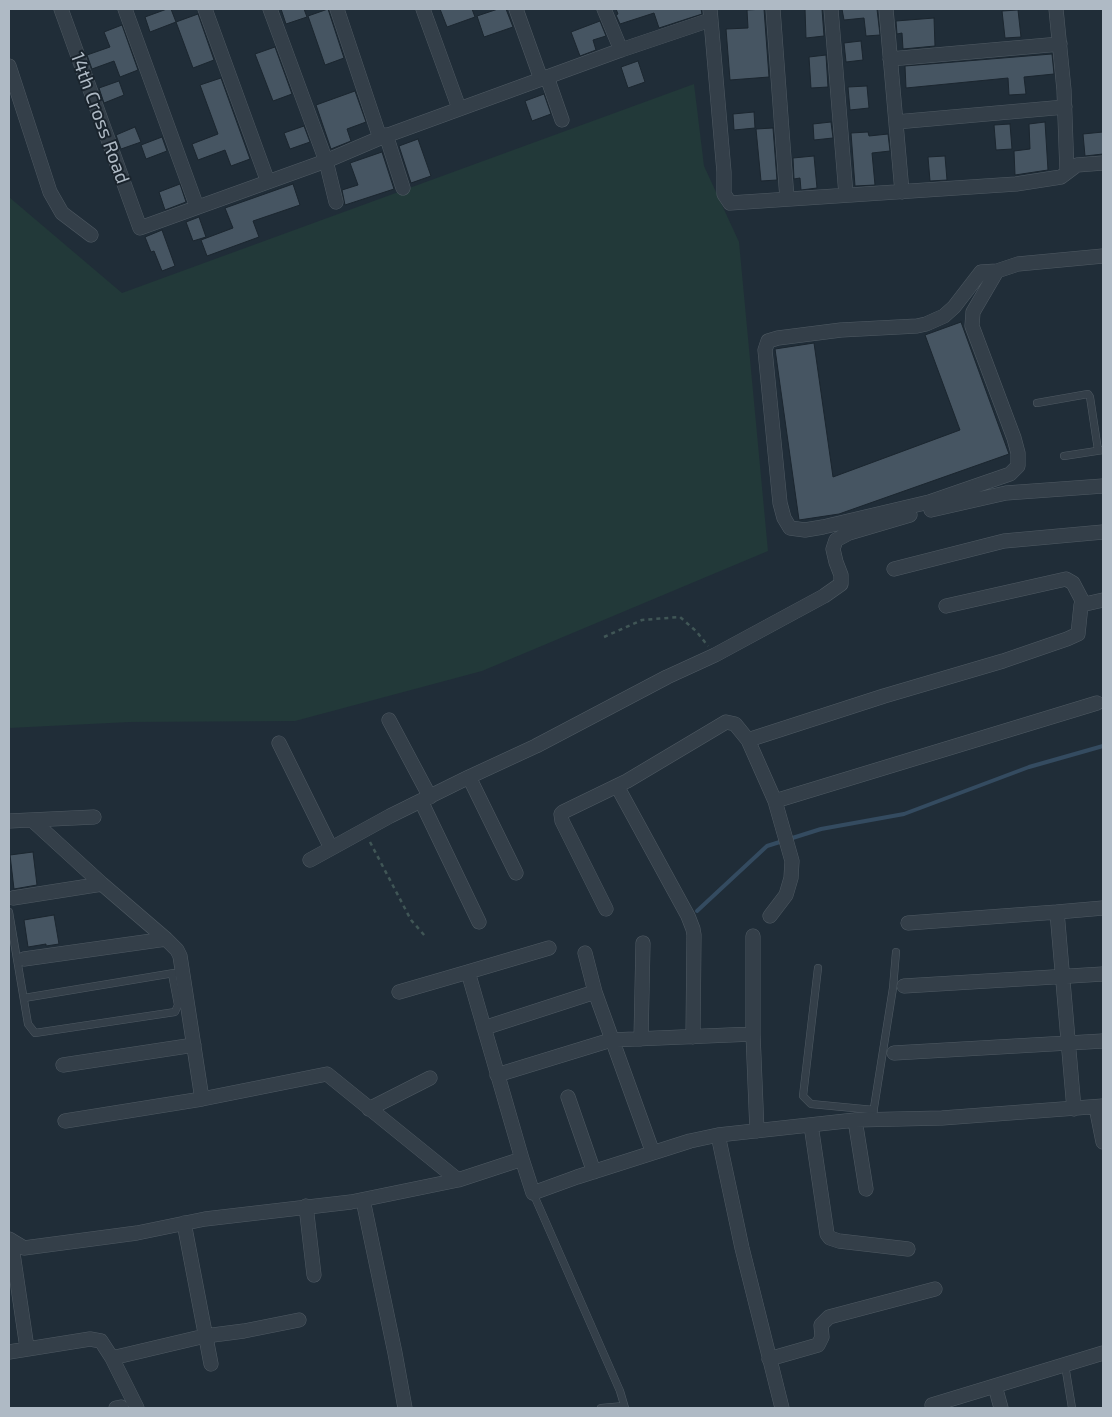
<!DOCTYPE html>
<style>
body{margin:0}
#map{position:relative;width:1112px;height:1417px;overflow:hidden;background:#202d38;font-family:"Exo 2",sans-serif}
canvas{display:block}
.frame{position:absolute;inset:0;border:10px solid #afbac5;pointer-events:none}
</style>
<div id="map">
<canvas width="1112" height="1417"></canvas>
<div class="frame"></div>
</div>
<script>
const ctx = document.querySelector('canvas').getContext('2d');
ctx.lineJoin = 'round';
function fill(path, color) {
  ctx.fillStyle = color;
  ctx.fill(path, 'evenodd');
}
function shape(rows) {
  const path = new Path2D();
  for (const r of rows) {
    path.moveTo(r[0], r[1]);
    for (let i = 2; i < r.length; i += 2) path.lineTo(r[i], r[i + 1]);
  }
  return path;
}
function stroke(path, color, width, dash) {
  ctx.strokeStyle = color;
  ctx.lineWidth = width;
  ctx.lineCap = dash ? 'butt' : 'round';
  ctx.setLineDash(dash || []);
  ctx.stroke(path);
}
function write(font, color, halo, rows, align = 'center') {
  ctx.font = font + ' "Exo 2",sans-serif';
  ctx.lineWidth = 4;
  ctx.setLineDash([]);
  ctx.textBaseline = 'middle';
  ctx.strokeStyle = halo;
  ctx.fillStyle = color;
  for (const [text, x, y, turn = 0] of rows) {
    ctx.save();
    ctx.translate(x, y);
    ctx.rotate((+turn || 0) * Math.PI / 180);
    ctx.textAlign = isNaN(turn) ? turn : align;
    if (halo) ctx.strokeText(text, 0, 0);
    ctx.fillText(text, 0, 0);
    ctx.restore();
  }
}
const green = shape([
 [694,84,704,166,739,242,768,551,482,671,295,721,130,722,9,728,9,197,122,293]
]);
const stream = shape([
 [697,911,767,846,821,829,904,814,1029,767,1103,746]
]);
const building = shape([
 [167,9,171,9,176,22,150,32,145,17,167,9],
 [281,9,304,9,307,17,286,24,281,9],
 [328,9,344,58,325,65,308,16,328,9],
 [440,9,472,9,475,17,447,27,440,9],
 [498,9,506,9,513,27,484,37,477,16,498,9],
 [616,9,701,9,702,14,659,28,654,13,620,24,616,15,618,14,616,9],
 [764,9,769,77,730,80,726,29,748,28,747,10,764,9],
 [805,9,822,9,824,36,806,38,805,9],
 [842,9,877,9,880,35,866,36,864,18,844,20,842,9],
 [1018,10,1021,37,1005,38,1002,11,1018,10],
 [198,14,214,60,193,68,176,22,198,14],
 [934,18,935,46,903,49,902,33,897,34,896,21,934,18],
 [600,21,606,36,593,40,596,50,580,56,571,32,600,21],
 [122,25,138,70,120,77,114,61,92,69,87,55,110,47,104,32,122,25],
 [861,41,863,60,846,62,844,43,861,41],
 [275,47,292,94,273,101,255,54,275,47],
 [1052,54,1054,74,1024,77,1026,94,1009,95,1008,78,906,88,905,66,1052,54],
 [826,55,828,87,811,88,809,57,826,55],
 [638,61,645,82,628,88,621,67,638,61],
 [221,78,250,159,231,166,225,150,198,160,192,144,218,134,200,85,221,78],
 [119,81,124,95,104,103,99,88,119,81],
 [867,86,869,108,850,110,848,87,867,86],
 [355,91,366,122,347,129,351,141,331,149,316,105,355,91],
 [544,94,551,114,532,121,525,101,544,94],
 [754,112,755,128,734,130,733,114,754,112],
 [831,122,833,138,814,140,813,124,831,122],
 [1045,122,1048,170,1015,175,1014,151,1030,149,1029,124,1045,122],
 [1010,124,1012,149,996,150,994,125,1010,124],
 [304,126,310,142,290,149,284,133,304,126],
 [135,127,141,142,121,149,116,135,135,127],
 [773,128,777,180,761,181,756,129,773,128],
 [868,132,869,136,888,134,890,151,872,153,875,185,855,186,851,133,868,132],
 [1103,132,1103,154,1085,156,1083,134,1103,132],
 [162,137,167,151,146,159,141,145,162,137],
 [418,139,431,176,411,183,399,146,418,139],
 [382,152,394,189,345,205,342,190,358,185,350,163,382,152],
 [814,156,817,188,801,190,800,178,794,179,793,158,814,156],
 [945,156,947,180,930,181,928,157,945,156],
 [180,184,186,202,165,210,159,192,180,184],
 [293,184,300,205,253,221,259,237,207,256,201,240,233,228,225,208,293,184],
 [199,217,206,237,193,241,186,222,199,217],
 [162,230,175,266,162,271,154,251,151,252,145,237,162,230],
 [961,322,1009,454,839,514,799,520,775,349,814,343,833,477,960,430,925,335,961,322],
 [33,852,37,885,14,889,10,855,33,852],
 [54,915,59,944,46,946,46,944,28,947,24,920,54,915]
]);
const path = shape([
 [604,637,642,620,680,617,696,631,708,646],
 [370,842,411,920,425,936]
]);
const lane = shape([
 [1037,403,1088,394,1090,397,1098,450],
 [1064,456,1103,450],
 [9,912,28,1024,35,1033,175,1012,178,1005,172,974],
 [818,968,803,1096,811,1104,874,1110],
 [24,998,174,973],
 [873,1114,893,988,896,952],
 [533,1193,620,1391,625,1408],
 [1065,1365,1072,1408],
 [601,1408,624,1406]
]);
const street = shape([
 [61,9,140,228,326,161,380,138],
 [125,9,197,207],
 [205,9,268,182],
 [270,9,326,161,336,202],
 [337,9,380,138,621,50,710,20],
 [423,9,459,108],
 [516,9,541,79],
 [604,9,621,50],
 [710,9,724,172,724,194,730,203,1016,184,1061,177,1077,165,1103,163],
 [773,9,787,199],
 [831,9,846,195],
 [886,9,902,192],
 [1056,9,1064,90,1067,172],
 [890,59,1060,44],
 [9,66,50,192,62,213,91,235],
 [547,77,562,120],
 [896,122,1065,107],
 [386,135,403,188],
 [997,271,973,312,972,326,1014,438,1018,453,1018,466,1010,474,929,502,823,527,805,530,790,528,784,518,780,503,765,350,768,341,778,338,841,330,917,326,926,324,944,316,954,307,981,272,997,271,1018,264,1103,256],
 [931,510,1006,493,1103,486],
 [894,569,1004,541,1103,532],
 [946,606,1066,579,1073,583,1084,604],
 [389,720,430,797],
 [748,740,775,801,792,861,791,878,786,895,770,916],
 [279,743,331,848],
 [469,777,516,873],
 [617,786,688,916,693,929,694,935,693,1037],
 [421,801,479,922],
 [775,801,1097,703],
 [32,820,102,884,166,939,177,950,180,956,202,1099],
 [9,821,94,817],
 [310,860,390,816,469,777,536,746,667,677,715,655,824,596,841,584,841,575,836,562,833,549,836,540,849,533,910,515],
 [13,898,102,884],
 [606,909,562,821,561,814,563,812,627,781,726,722,735,724,748,740,884,696,1003,661,1067,639,1078,634,1081,605,1103,600],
 [1057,912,1103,908],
 [908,923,1057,912,1074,1109],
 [753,936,753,1034,757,1131],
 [585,953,595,992,653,1153],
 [24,959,166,939],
 [468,972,549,948],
 [904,986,1103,974],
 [399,992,468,972,522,1159],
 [484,1028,595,992],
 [641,1039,643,943],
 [894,1053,1103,1041],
 [63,1065,194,1045],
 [497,1075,611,1040,753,1034],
 [568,1097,594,1172],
 [1096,1107,1103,1142],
 [369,1109,430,1078],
 [855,1120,866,1189],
 [65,1121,202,1099,327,1074,458,1180],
 [811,1125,827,1234,830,1238,839,1241,908,1249],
 [718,1135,742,1248,782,1408],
 [363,1200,395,1353,405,1408],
 [306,1206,314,1275],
 [184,1223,211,1364],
 [9,1239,24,1248,137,1233,205,1219,351,1202,458,1180,522,1159,533,1193,577,1177,690,1141,718,1135,855,1120,942,1118,1103,1106],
 [11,1240,27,1348],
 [9,1352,90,1339,101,1341,112,1358,205,1336,244,1331,299,1320],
 [112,1358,137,1408],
 [769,1359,818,1345,822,1337,821,1325,829,1317,935,1289],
 [995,1386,1001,1408],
 [932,1405,1103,1353],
 [116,1408,121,1407]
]);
const streetNames = [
 ["14th Cross Road",100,118,70]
];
fill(green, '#223939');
stroke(stream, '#344b60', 4);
fill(building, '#465562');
stroke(building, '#1b262f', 1);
stroke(lane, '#4f5a63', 8);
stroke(street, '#4f5a63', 15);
stroke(path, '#405656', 2.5, [4, 4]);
stroke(lane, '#343f49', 7);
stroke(street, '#343f49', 14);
write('19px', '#afbac5', '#1a242d', streetNames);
</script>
